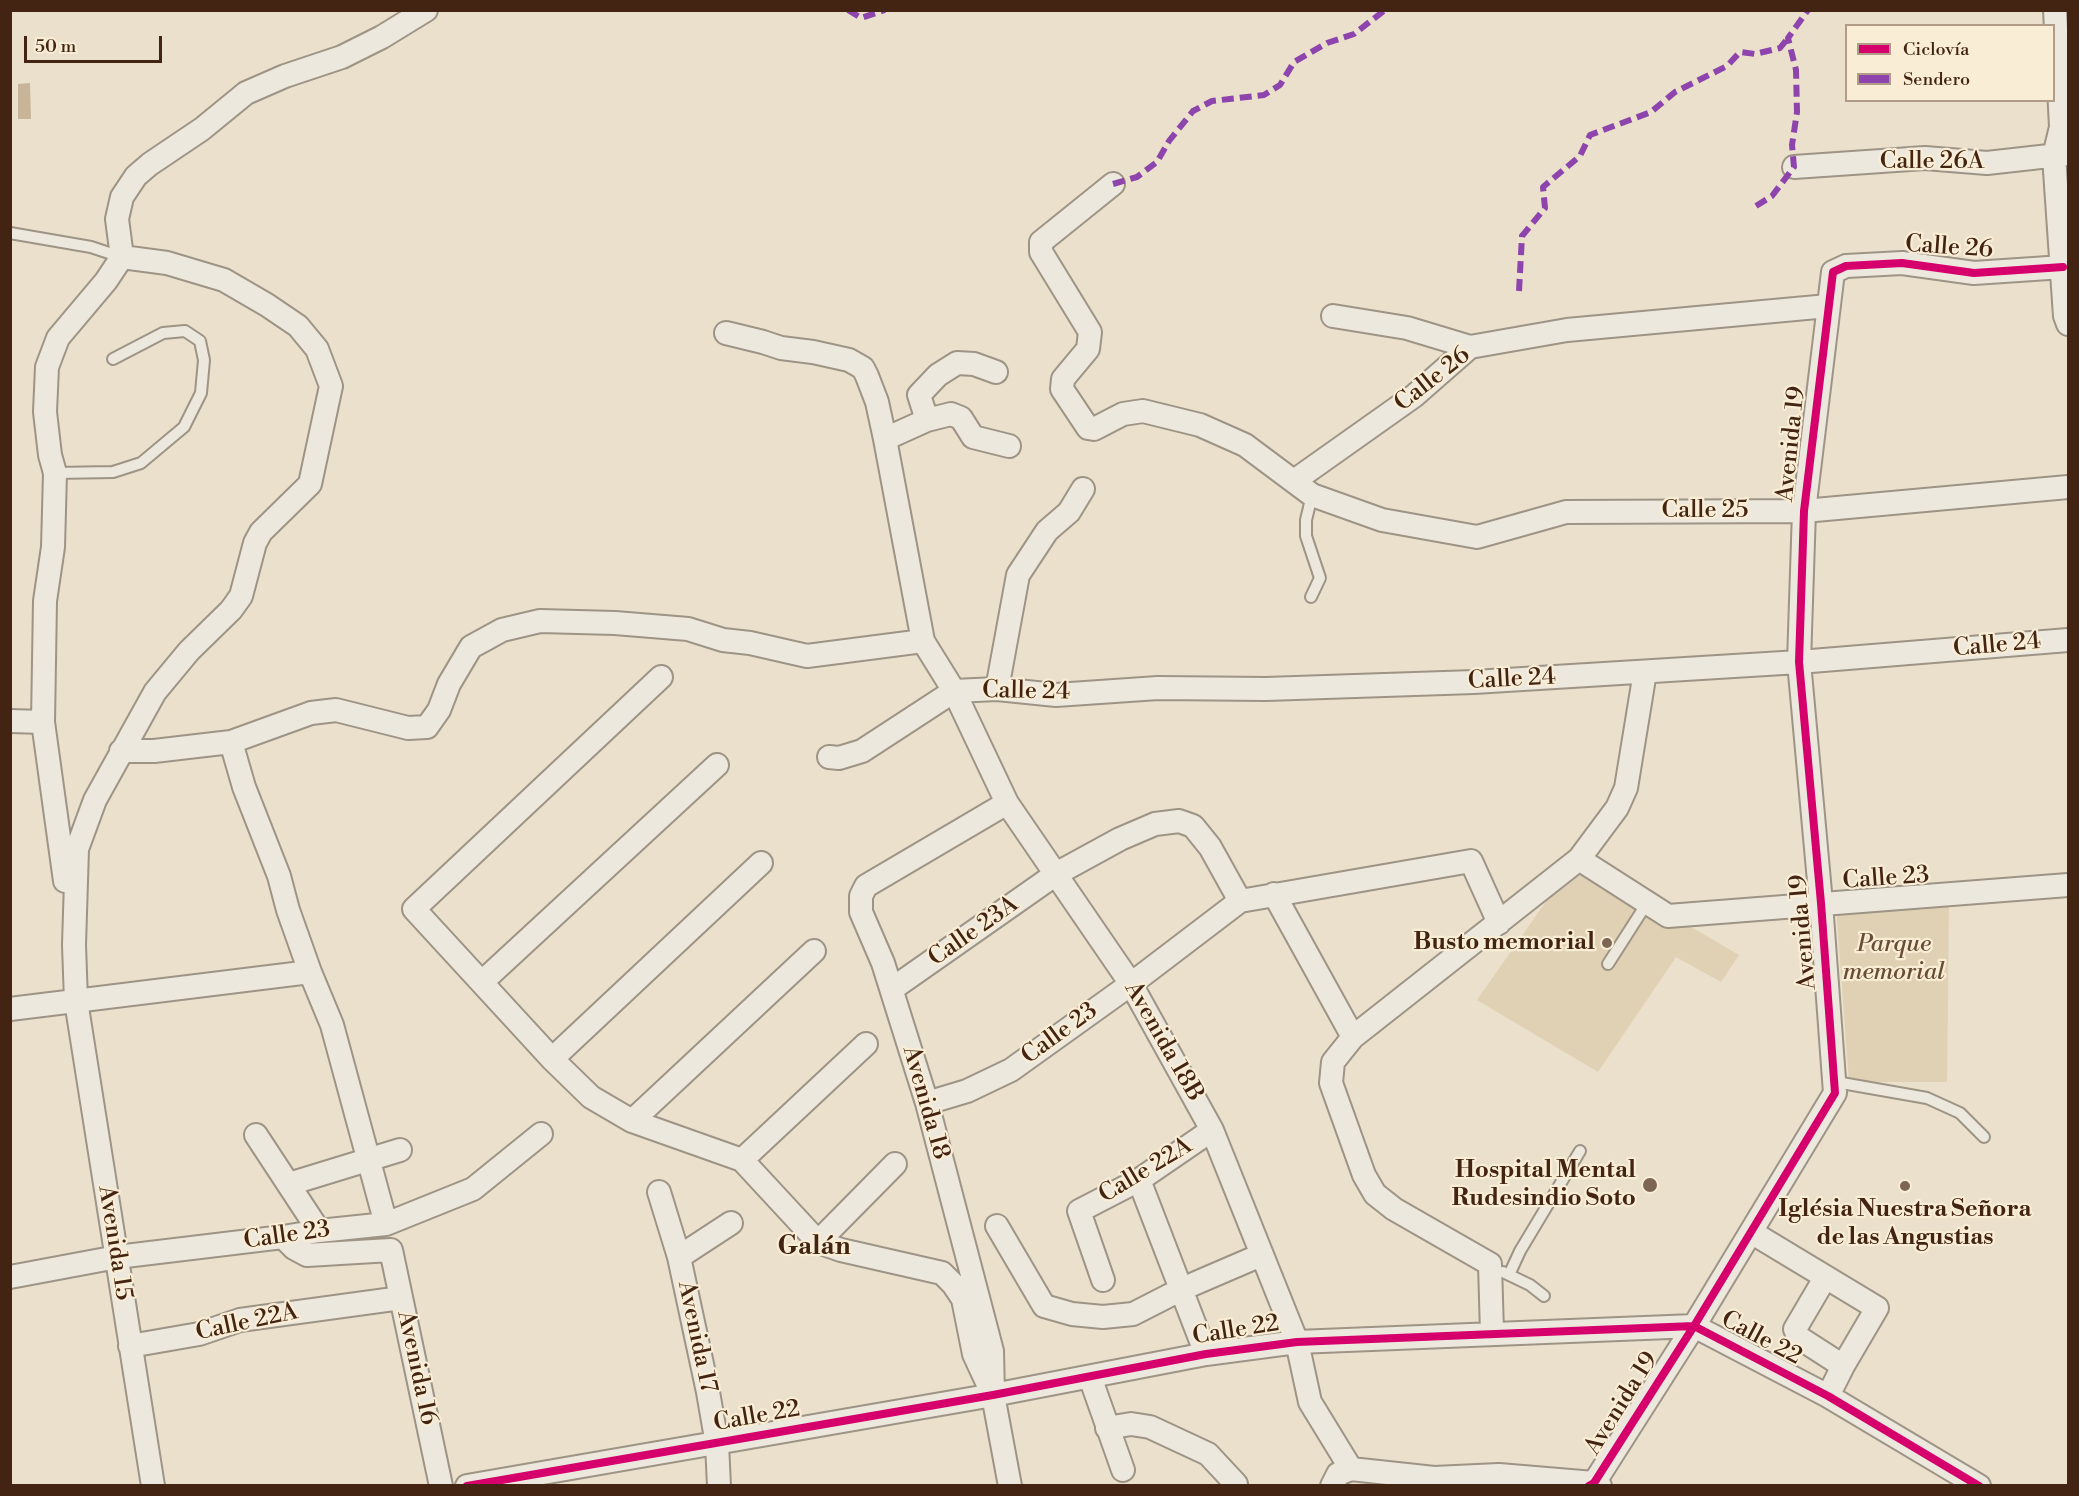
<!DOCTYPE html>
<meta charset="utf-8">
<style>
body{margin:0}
#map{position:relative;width:2079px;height:1496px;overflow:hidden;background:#eae0cb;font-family:"Libre Bodoni",serif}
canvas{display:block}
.frame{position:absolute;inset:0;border:12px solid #432412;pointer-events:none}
.legend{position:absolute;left:1845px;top:24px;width:210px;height:78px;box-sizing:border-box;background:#faedd5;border:2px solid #b19d87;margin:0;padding:8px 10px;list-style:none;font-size:18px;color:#432412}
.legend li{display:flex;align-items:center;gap:12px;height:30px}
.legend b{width:30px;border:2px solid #b19d87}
.scale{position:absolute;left:24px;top:36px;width:138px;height:27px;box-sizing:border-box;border:3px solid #432412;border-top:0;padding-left:8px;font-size:18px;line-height:21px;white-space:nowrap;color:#432412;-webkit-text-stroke:4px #faedd5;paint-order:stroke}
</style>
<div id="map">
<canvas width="2079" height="1496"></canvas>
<div class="frame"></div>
<ul class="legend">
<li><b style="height:8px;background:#d6006c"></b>Ciclovía</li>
<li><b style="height:8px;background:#8e44ad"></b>Sendero</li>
</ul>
<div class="scale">50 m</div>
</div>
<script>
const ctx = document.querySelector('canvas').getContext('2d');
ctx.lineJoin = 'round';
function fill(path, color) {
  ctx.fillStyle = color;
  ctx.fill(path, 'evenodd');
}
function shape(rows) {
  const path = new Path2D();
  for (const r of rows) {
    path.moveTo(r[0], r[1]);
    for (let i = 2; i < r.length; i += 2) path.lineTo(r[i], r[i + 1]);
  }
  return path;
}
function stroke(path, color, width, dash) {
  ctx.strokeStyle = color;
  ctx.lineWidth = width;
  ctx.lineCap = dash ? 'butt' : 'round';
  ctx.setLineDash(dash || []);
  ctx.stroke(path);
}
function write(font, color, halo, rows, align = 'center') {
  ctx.font = font + ' "Libre Bodoni",serif';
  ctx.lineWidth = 4.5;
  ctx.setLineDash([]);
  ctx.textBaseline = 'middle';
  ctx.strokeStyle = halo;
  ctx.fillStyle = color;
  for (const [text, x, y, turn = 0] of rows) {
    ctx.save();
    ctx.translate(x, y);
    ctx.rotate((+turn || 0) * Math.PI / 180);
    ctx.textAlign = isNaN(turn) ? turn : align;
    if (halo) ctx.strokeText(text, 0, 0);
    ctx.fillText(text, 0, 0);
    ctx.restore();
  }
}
const green = shape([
 [1580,853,1669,914,1739,955,1721,982,1676,957,1598,1072,1477,1000],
 [1949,900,1947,1082,1849,1082,1836,906]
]);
const water = shape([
 [30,83,31,119,18,119,18,84]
]);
const service = shape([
 [10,233,91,247,121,257],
 [55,473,113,472,141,463,184,427,201,393,204,360,200,341,185,331,163,333,113,359],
 [1311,597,1320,578,1306,536,1306,520,1312,495],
 [1608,964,1647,903],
 [1836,1082,1927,1098,1960,1113,1984,1137],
 [1503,1272,1530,1285,1544,1296],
 [1509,1275,1520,1251,1580,1151]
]);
const minor = shape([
 [2055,10,2061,127,2054,156,2065,316,2068,324],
 [1794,167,1925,158,1987,163,2067,154],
 [1113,184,1041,242,1041,252,1090,332,1088,349,1063,379,1062,389,1088,428,1094,429,1123,414,1143,411,1200,425,1245,445,1312,495,1382,520,1477,537,1566,512,1804,511,2068,487],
 [122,257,167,263,224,280,267,305,298,326,317,349,331,386,310,484,261,532,255,543,241,596,231,610,189,651,155,692,95,800,77,849,74,945,76,1001,153,1486],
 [1333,316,1407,328,1470,347],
 [726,333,763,342,781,348,813,352,849,360,863,368,867,376,877,402,885,439,923,641,954,691,1007,803,1131,984,1212,1130,1297,1342,1310,1402,1351,1469],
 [927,420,919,395,938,375,957,363,974,364,996,372],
 [885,439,927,420,951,414,961,418,973,437,1009,446],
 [1294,481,1414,396,1470,347,1567,330,1828,306],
 [661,677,414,909,552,1059,591,1097,632,1121,742,1160,818,1242,841,1250,942,1273,953,1284,963,1299,974,1354,993,1395],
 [997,689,1018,575,1047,531,1069,512,1083,489],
 [10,721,43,722],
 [231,742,244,787,279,876,288,910,310,972,332,1025,386,1224],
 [121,751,154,751,231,742,311,713,336,710,408,728,427,727,439,710,449,684,471,647,502,630,540,621,615,623,688,629,723,640,750,643,807,656,923,641],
 [829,757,839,758,862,751,954,691,997,689,1056,695,1158,688,1266,689,1474,682,1799,662,2068,640],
 [1007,803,866,886,861,896,861,912,883,963,927,1103,992,1351,993,1395,1010,1486],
 [1579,859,1668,916,2068,885],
 [65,881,43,722,45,601,53,547,55,473,50,455,45,412,47,367,58,338,106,281,122,257,117,219,122,197,136,176,150,164,202,129,246,93,285,76,342,57,382,37,426,10],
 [1274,894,1353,1037],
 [482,982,717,765],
 [892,989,1056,874,1120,839,1155,824,1179,821,1193,826,1210,847,1240,901],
 [10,1009,310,972],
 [552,1059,761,863],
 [927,1103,967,1091,1011,1070,1131,984,1240,901,1471,861,1499,923],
 [632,1121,814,951],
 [256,1135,319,1231],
 [742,1160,866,1044],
 [1139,1180,1206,1354],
 [289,1184,400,1150],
 [659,1192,679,1257,708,1392,717,1444,719,1486],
 [997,1226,1044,1306,1072,1314,1103,1317,1133,1314,1182,1289,1261,1255],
 [1751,1232,1877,1308,1843,1366,1828,1396],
 [283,1237,294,1248,307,1255,391,1250,441,1486],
 [818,1242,895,1164],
 [679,1257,731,1223],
 [10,1277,117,1257,283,1237,319,1231,386,1224,473,1189,541,1134],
 [1825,1278,1795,1329,1798,1337,1843,1366],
 [1103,1280,1079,1211,1139,1180,1212,1130],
 [1492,1333,1490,1264,1394,1209,1375,1194,1364,1175,1331,1083,1333,1062,1353,1037,1579,859,1617,808,1626,788,1645,672],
 [130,1346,199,1334,240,1320,401,1298],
 [1090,1377,1123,1470],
 [1107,1428,1131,1424,1150,1427,1208,1454,1236,1484],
 [467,1486,993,1395,1206,1354,1297,1342,1694,1326,1828,1396,1979,1486],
 [1332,1486,1338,1474,1351,1469,1434,1478,1499,1475,1594,1483,1600,1486],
 [1589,1486,1594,1483,1694,1326,1835,1093,1821,903,1799,662,1804,511,1833,272,1846,266,1902,263,1974,273,2063,267]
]);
const quiet = shape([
 [848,10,861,18,885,10],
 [1113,184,1137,177,1157,162,1169,141,1193,111,1212,101,1264,95,1280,85,1294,62,1327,43,1354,34,1385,10],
 [1756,206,1772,196,1794,167,1792,145,1797,112,1796,70,1788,38,1808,10],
 [1519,291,1522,236,1545,208,1543,187,1580,156,1590,135,1651,112,1675,92,1727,66,1740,52,1755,54,1780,48,1788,38]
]);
const cycleway = shape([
 [467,1486,993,1395,1206,1354,1297,1342,1694,1326,1828,1396,1979,1486],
 [1589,1486,1594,1483,1694,1326,1835,1093,1821,903,1799,662,1804,511,1833,272,1846,266,1902,263,1974,273,2063,267]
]);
const markers = [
 [1607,943,6,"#7d6653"],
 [1650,1185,8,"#7d6653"],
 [1905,1186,6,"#7d6653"]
];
const streetNames = [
 ["Calle 26A",1932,162],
 ["Calle 26",1949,248,4],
 ["Calle 26",1433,380,-38],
 ["Avenida 19",1792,444,-84],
 ["Calle 25",1705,511],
 ["Calle 24",1997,646,-5],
 ["Calle 24",1512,680,-3],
 ["Calle 24",1026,692,1],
 ["Calle 23",1886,879,-4],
 ["Calle 23A",974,932,-35],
 ["Avenida 19",1804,932,-95],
 ["Calle 23",1060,1034,-36],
 ["Avenida 18B",1163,1042,60],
 ["Avenida 18",925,1103,74],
 ["Calle 22A",1146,1171,-31],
 ["Calle 23",287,1236,-8],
 ["Avenida 15",114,1243,81],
 ["Calle 22A",247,1323,-12],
 ["Calle 22",1236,1331,-9],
 ["Avenida 17",696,1337,78],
 ["Calle 22",1761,1339,28],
 ["Avenida 16",416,1368,78],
 ["Avenida 19",1622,1404,-58],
 ["Calle 22",757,1417,-10]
];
const poiNames = [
 ["Busto memorial",1595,943],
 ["Hospital Mental",1636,1171],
 ["Rudesindio Soto",1636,1199],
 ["Iglésia Nuestra Señora",1905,1210,"center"],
 ["de las Angustias",1905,1238,"center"]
];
const parkNames = [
 ["Parque",1894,945],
 ["memorial",1894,973]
];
const neighbourhoodNames = [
 ["Galán",814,1248]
];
fill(green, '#e0d0b4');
fill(water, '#c8b599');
stroke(service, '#9e9486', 14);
stroke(minor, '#9e9486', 26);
stroke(service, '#ede8de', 10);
stroke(minor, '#ede8de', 22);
stroke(quiet, '#8e44ad', 6, [12, 6]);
stroke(cycleway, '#d6006c', 8);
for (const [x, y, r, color] of markers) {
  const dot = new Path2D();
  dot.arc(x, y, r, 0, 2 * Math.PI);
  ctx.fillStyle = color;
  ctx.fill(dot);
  stroke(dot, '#faedd5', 2);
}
write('24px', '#432412', '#faedd5', streetNames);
write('bold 24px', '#432412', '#faedd5', poiNames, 'right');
write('italic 24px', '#684c36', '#faedd5', parkNames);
write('bold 26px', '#432412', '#faedd5', neighbourhoodNames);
</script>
